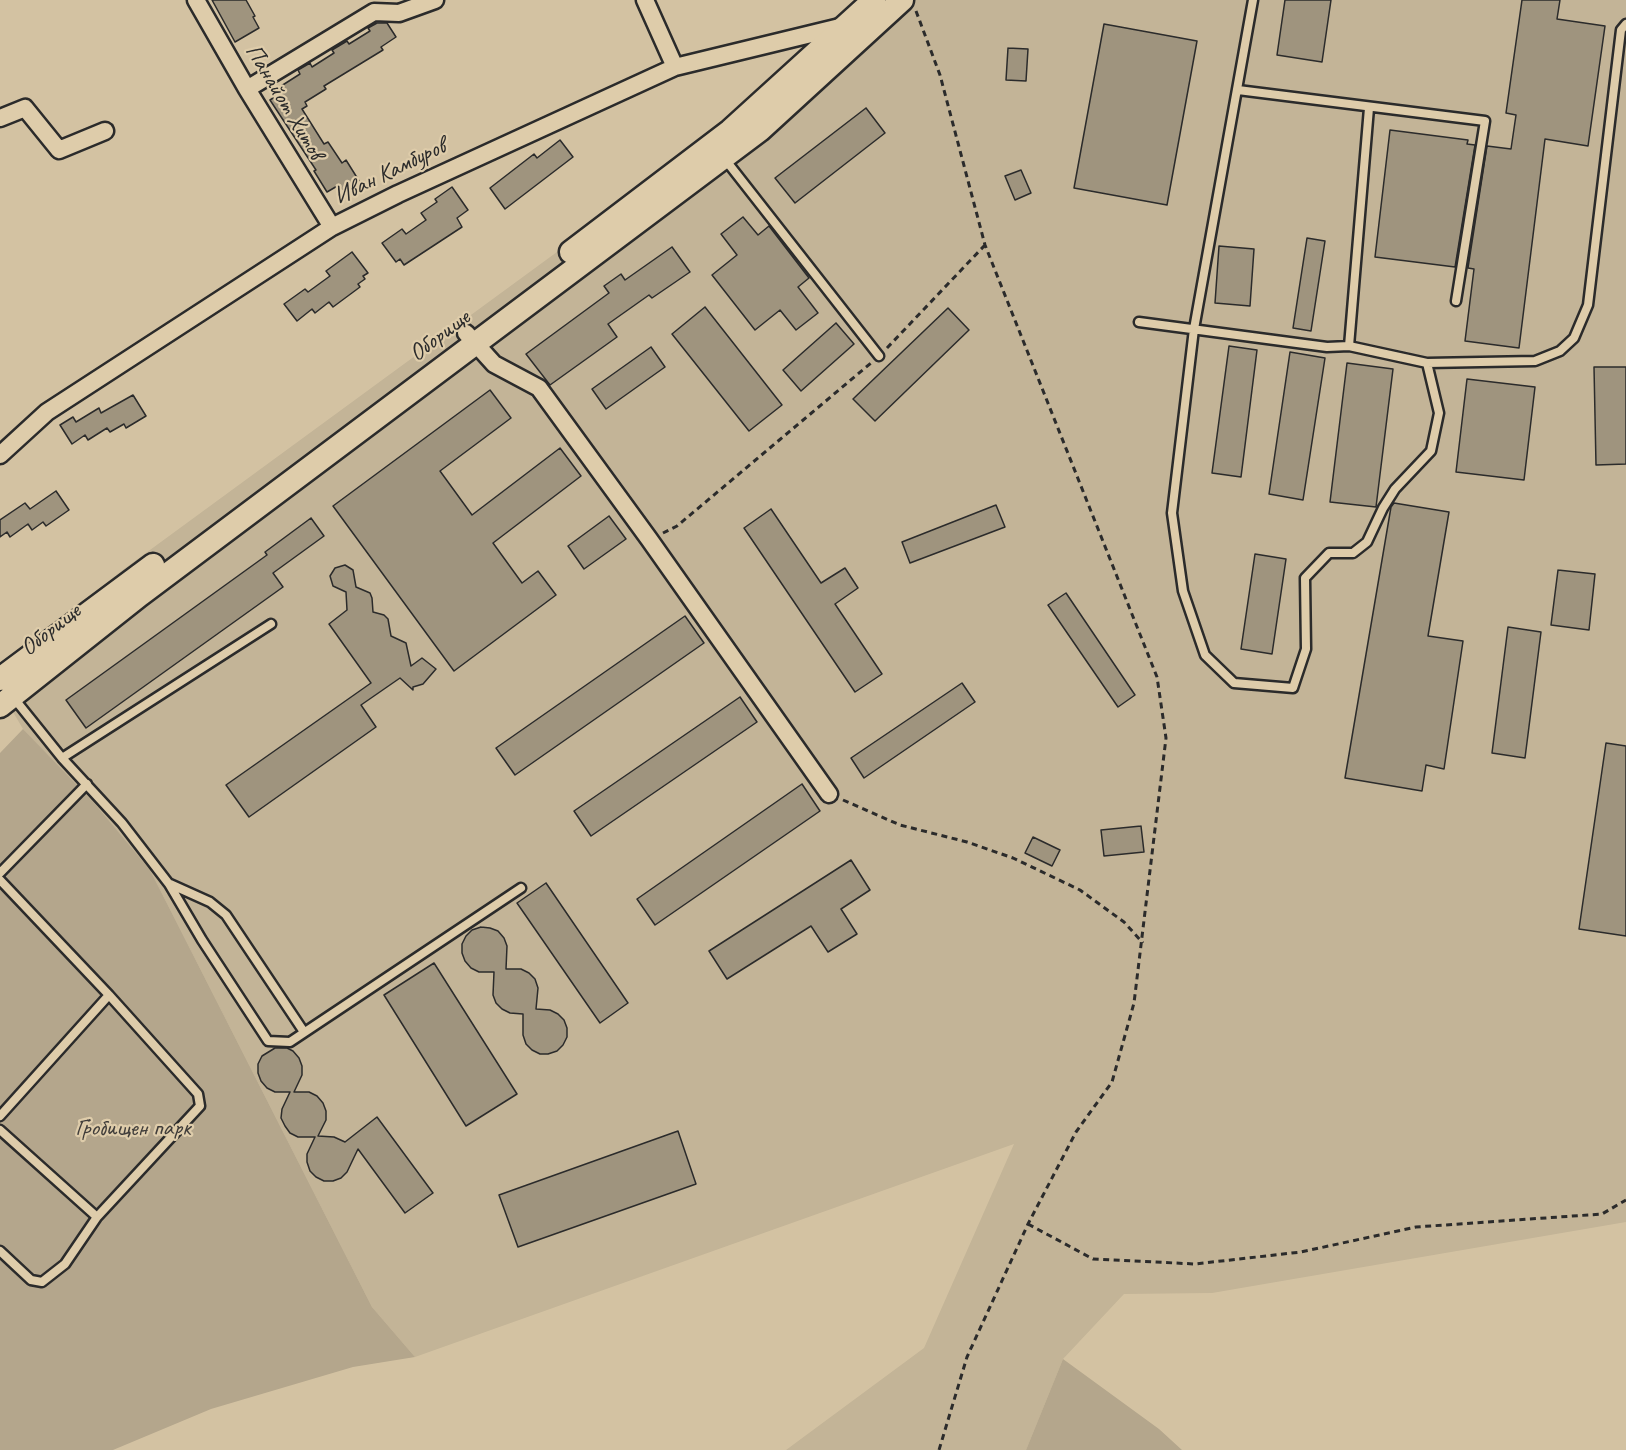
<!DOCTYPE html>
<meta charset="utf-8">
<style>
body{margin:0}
canvas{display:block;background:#d3c2a2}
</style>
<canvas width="1626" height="1450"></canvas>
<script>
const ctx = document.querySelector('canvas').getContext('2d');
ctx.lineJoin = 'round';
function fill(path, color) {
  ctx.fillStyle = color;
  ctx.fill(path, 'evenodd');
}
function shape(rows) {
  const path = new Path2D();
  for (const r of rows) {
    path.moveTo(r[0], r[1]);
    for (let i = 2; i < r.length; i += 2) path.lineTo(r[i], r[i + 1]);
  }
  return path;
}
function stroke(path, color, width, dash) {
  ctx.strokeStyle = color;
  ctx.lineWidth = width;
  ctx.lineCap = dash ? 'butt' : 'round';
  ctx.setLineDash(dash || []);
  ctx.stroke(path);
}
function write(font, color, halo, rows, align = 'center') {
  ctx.font = font + ' Caveat,sans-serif';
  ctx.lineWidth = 4.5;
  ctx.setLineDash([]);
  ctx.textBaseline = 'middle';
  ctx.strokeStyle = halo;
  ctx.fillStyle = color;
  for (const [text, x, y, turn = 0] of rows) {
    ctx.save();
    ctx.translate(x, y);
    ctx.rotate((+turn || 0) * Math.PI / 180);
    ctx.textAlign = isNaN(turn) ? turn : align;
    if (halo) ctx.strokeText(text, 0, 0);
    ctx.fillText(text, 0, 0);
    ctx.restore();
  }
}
const built = shape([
 [859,0,1626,0,1626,1222,1212,1293,1124,1294,1063,1359,1026,1450,786,1450,924,1348,1014,1144,415,1357,372,1307,150,870,23,729,0,690,0,666,124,569,643,189,750,103]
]);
const green = shape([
 [23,729,94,803,150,870,372,1307,415,1357,353,1367,211,1409,113,1450,0,1450,0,753],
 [1063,1359,1159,1429,1182,1450,1026,1450]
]);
const building = shape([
 [212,0,246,0,255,16,253,17,259,28,235,42,212,0],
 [1285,0,1331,0,1322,62,1277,55,1285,0],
 [1522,0,1560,0,1557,19,1605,26,1588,146,1545,139,1519,348,1465,341,1474,269,1468,268,1487,146,1511,149,1516,115,1506,113,1522,0],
 [377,23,387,23,396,37,381,47,383,50,324,86,326,89,305,102,307,106,302,109,324,144,328,142,342,163,346,160,361,184,345,194,339,185,327,192,314,171,316,170,270,100,281,93,278,88,300,74,298,70,310,63,312,67,334,53,332,50,347,41,349,44,370,31,368,28,377,23],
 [1104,24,1197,41,1167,205,1074,188,1104,24],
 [1008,48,1028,49,1026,81,1006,80,1008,48],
 [866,108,885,133,795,203,775,178,866,108],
 [1390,130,1468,140,1467,144,1475,145,1455,267,1375,257,1390,130],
 [560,140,573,157,505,209,490,188,534,154,537,158,560,140],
 [1021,170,1031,193,1015,200,1005,176,1021,170],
 [452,187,468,210,457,218,462,227,404,265,400,259,396,262,382,243,402,229,406,234,426,220,421,213,437,202,435,199,452,187],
 [743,217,758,235,769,226,809,278,798,287,818,313,796,330,780,310,755,330,712,275,737,255,721,234,743,217],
 [1307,238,1325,241,1311,331,1293,328,1307,238],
 [1219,246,1254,249,1250,306,1215,303,1219,246],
 [672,247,690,272,652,298,649,295,608,324,617,337,550,385,526,354,609,293,604,286,621,274,625,280,672,247],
 [352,252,368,273,363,276,365,279,358,284,360,287,333,307,329,302,315,313,312,309,297,321,284,304,305,289,308,292,330,276,326,271,352,252],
 [705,307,782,405,749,431,672,334,705,307],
 [948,308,969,330,875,421,853,399,948,308],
 [836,323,854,344,801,391,783,370,836,323],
 [1229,346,1257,350,1241,477,1212,473,1229,346],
 [651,347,665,367,606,409,592,389,651,347],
 [1290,352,1325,358,1303,500,1269,494,1290,352],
 [1347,363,1393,369,1376,507,1330,502,1347,363],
 [1594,367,1626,367,1626,464,1596,465,1594,367],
 [1467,379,1535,387,1524,480,1456,472,1467,379],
 [490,390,511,418,440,471,472,515,560,448,581,476,493,543,522,583,538,571,556,595,454,671,333,506,490,390],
 [133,395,146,416,126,428,124,424,110,432,107,428,88,440,85,435,72,444,60,425,73,417,76,422,99,408,101,413,133,395],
 [56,491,69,510,46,526,43,522,32,530,28,524,10,537,7,532,0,537,0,520,25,503,30,509,56,491],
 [1394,503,1449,512,1428,636,1463,641,1444,769,1426,765,1422,791,1345,778,1391,507,1394,503],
 [996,505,1005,527,910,563,902,542,996,505],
 [771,509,821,583,845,568,858,588,835,604,882,674,855,692,744,528,771,509],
 [609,516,626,539,584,569,568,546,609,516],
 [311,518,324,536,273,573,283,587,86,728,66,700,267,555,265,552,311,518],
 [1255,554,1286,559,1272,654,1241,649,1255,554],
 [345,565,353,570,356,587,370,593,372,598,373,612,384,615,388,619,391,636,406,643,411,666,422,658,436,669,423,684,413,687,413,690,400,678,361,705,376,727,249,817,226,785,371,683,329,624,347,610,346,592,333,586,330,576,335,568,345,565],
 [1558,570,1595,574,1589,630,1551,625,1558,570],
 [1066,593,1135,695,1118,707,1048,605,1066,593],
 [685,616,704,643,515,775,496,748,685,616],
 [1508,627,1541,632,1525,758,1492,753,1508,627],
 [962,683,975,702,864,778,851,758,962,683],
 [740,697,757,722,591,836,574,811,740,697],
 [1606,743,1626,746,1626,936,1579,929,1606,743],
 [802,784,820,811,655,925,637,899,802,784],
 [1141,826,1144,852,1104,856,1101,830,1141,826],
 [1033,837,1060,850,1052,866,1025,853,1033,837],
 [851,860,870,890,841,909,857,934,828,952,811,926,727,979,709,951,851,860],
 [546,883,628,1003,600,1023,517,903,546,883],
 [481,927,490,928,498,931,504,938,507,946,506,969,521,969,529,973,535,979,538,988,536,1009,550,1010,558,1014,564,1020,567,1028,567,1037,563,1045,557,1051,548,1054,540,1054,532,1050,526,1044,523,1035,523,1014,510,1013,502,1009,496,1003,493,995,494,972,479,972,471,968,465,961,462,953,462,944,466,936,472,930,481,927],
 [434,963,517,1094,466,1126,384,995,434,963],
 [275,1048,287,1048,293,1051,299,1058,302,1066,302,1075,294,1092,309,1092,317,1096,323,1103,326,1111,326,1120,318,1136,334,1137,345,1142,377,1117,433,1193,405,1213,358,1149,347,1172,341,1178,333,1181,324,1181,316,1177,310,1171,307,1162,307,1154,315,1137,298,1137,290,1133,285,1126,281,1118,282,1109,290,1092,275,1092,267,1088,261,1081,258,1073,258,1064,262,1056,275,1048],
 [678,1131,696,1184,518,1247,499,1195,678,1131]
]);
const path = shape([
 [916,11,940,75,985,245,1157,677,1166,738,1134,1003,1112,1082,1076,1132,1028,1224,967,1357,939,1450],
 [887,348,985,245],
 [663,533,677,526,871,363],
 [843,800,900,825,967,842,1013,858,1080,890,1124,922,1143,943],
 [1028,1224,1093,1259,1195,1264,1301,1252,1416,1227,1602,1214,1626,1200]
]);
const lane = shape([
 [1253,0,1194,329,1172,513,1183,591,1205,655,1234,683,1293,688,1306,649,1305,578,1329,553,1353,553,1367,542,1383,508,1395,489,1431,451,1439,413,1427,363],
 [1238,90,1485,121,1456,301],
 [724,158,879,356],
 [1139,322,1327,347,1349,346,1427,363,1535,361,1560,351,1574,338,1588,305,1621,30,1626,24],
 [1349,346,1369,108],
 [13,697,62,758,122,823,169,884,202,940,268,1041,290,1042,521,888],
 [62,758,271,624],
 [0,873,87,784],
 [0,880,109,995,198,1094,200,1106,97,1217,65,1264,42,1282,31,1280,0,1251],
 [170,884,210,902,226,915,304,1032],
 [0,1116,109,995],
 [0,1130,97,1217]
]);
const street = shape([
 [196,0,247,89,332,227],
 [645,0,675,67],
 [247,89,374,12,399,13,435,0],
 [0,118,25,108,59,150,105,131],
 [466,333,494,364,539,388,649,539,829,794],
 [0,455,47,412,332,227,398,194,675,67,844,26]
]);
const secondary = shape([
 [571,252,730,131,874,0],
 [0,679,153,565],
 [0,706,140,595,760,130,902,0]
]);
const streetNames = [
 ["Панайот Хитов",284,102,59],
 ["Иван Камбуров",390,172,-26],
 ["Оборище",440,336,-37],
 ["Оборище",51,630,-38]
];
const parkNames = [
 ["Гробищен парк",133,1129]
];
fill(built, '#c3b497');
fill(green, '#b4a68c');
fill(building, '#9f947e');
stroke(building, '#2b2b2b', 1.5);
stroke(lane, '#2b2b2b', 13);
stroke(street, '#2b2b2b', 21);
stroke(secondary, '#2b2b2b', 27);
stroke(path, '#2b2b2b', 3, [6, 4.5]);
stroke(lane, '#deccaa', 8);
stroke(street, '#deccaa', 16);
stroke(secondary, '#deccaa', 22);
write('24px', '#2b2b2b', '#deccaa', streetNames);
write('24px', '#403d3a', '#deccaa', parkNames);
</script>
